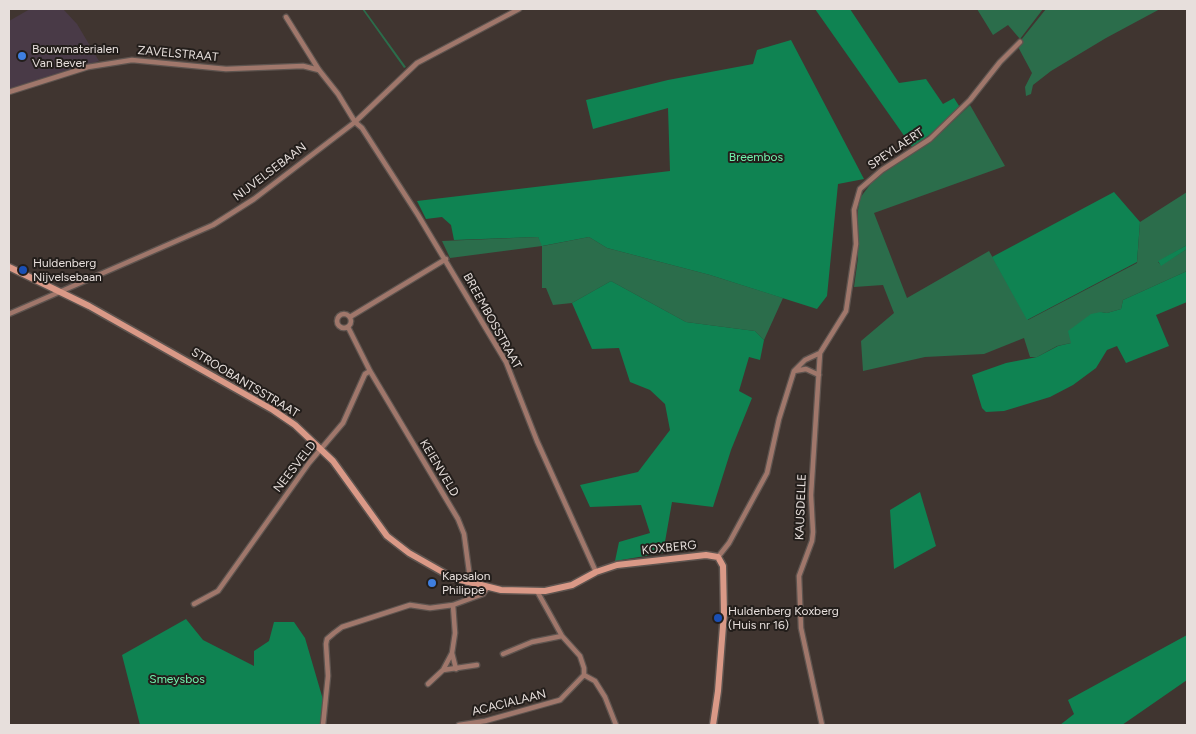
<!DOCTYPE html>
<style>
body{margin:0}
#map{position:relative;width:1196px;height:734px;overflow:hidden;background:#403530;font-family:Figtree,sans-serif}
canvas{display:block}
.frame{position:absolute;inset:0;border:10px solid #e7dfdc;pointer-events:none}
</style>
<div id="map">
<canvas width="1196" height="734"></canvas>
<div class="frame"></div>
</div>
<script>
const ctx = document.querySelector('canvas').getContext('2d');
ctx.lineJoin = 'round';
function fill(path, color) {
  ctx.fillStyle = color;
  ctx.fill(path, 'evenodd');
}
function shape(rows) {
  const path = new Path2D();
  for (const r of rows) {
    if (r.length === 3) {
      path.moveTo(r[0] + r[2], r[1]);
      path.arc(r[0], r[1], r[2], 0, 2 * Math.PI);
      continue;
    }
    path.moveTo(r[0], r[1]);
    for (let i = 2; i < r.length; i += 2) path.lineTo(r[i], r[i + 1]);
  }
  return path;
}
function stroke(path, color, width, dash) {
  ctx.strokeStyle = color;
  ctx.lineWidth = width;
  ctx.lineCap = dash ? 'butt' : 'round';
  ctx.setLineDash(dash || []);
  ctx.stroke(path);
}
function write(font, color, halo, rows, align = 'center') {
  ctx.font = font + ' Figtree,sans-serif';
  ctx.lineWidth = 4;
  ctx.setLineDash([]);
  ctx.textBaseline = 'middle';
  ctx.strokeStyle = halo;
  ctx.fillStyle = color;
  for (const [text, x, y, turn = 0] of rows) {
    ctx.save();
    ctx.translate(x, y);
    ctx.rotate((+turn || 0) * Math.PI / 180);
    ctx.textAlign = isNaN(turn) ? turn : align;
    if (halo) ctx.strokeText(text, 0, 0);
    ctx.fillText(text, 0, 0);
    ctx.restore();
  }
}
const industrial = shape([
 [30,9,63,9,77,24,99,61,9,90,9,21]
]);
const green = shape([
 [362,9,364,9,406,67,404,68],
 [977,9,1043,9,1020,39,1008,25,993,35],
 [1046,9,1160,9,1106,38,1051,71,1033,85,1031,94,1026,96,1025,87,1032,73,1017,45],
 [970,105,1005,166,874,213,907,298,989,251,1028,320,1137,263,1140,222,1187,192,1187,245,1158,262,1161,265,1187,249,1187,271,1123,300,1121,309,1107,313,1101,312,1071,343,1057,346,1037,357,1030,357,1024,338,984,354,925,357,863,371,861,341,894,313,883,285,854,287,858,258,858,210,860,198,875,178,932,141],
 [538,237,543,246,589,237,607,248,710,275,783,298,764,340,755,331,686,322,611,281,572,303,553,305,546,288,542,288,542,246,450,258,442,241]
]);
const forest = shape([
 [815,9,850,9,899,83,926,79,943,104,954,98,961,109,944,125,912,147],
 [791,40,864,179,838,184,827,296,817,309,710,275,607,248,589,237,542,246,538,237,454,240,451,225,442,217,426,219,417,201,670,171,668,108,593,129,586,100,668,80,753,64,757,50],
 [1114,192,1140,222,1137,262,1027,320,992,257],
 [1187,245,1187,249,1161,266,1158,261],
 [1187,271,1187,302,1156,315,1169,346,1126,363,1117,346,1107,350,1096,368,1073,385,1050,397,1004,411,986,412,982,408,972,375,1006,363,1037,357,1058,346,1071,343,1068,331,1091,314,1101,312,1107,313,1121,309,1123,300],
 [611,281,686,322,755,331,764,340,760,360,749,357,739,391,752,398,731,450,713,507,672,502,663,553,615,561,619,542,650,533,641,505,590,507,580,485,638,472,670,430,665,404,650,390,630,382,619,348,592,349,572,303],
 [920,492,936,546,894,569,890,510],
 [186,619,203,640,254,666,254,651,269,641,274,622,294,622,305,638,324,703,321,725,140,725,122,655],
 [1187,635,1187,680,1122,725,1060,725,1074,714,1068,700]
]);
const street = shape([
 [286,17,319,70,338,94,355,122,362,128,418,215,506,362,537,441,596,572],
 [9,92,88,67,132,60,226,69,303,66,319,70],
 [9,314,213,225,254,199,355,122,417,63,519,9],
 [344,321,7],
 [350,317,446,259],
 [348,327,370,371,458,519,464,534,469,571,467,583],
 [820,353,811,495,813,532,812,541,799,576,801,628,822,725],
 [819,375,806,369,794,371,805,360,820,353,846,311,856,244,854,210,860,189,882,170,930,139,970,100,1000,62,1020,42],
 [718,557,729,543,767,473,779,419,794,371],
 [537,591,562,636,580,656,584,668,584,675],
 [194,604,218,591,309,463,343,423,365,374,370,371],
 [452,653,456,669],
 [503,654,532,642,562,636],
 [443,670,477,665],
 [584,675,595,681,605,697,616,725],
 [428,684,443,670,452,653,455,633,453,605],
 [323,725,328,676,326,644,327,639,334,633,342,627,410,605,430,608,453,605,483,594,487,588],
 [459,725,485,721,560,700,584,675]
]);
const secondary = shape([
 [9,267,89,306,273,410,295,425,333,461,387,536,409,553,453,578,501,590,545,591,572,585,596,572,617,565,706,555,718,557,723,566,724,613,718,691,713,725]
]);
const markers = [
 [22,56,5,"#3f7fe0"],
 [23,270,5,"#1a4fb4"],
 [432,583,5,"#3f7fe0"],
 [718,618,5,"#1a4fb4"]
];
const poiNames = [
 ["Bouwmaterialen",32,49],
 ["Van Bever",32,63],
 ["Huldenberg",33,263],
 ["Nijvelsebaan",33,277],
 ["Kapsalon",442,576],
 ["Philippe",442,590],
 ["Huldenberg Koxberg",728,611],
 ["(Huis nr 16)",728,625]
];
const streetNames = [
 ["ZAVELSTRAAT",178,54,5],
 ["SPEYLAERT",896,149,-34],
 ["NIJVELSEBAAN",270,172,-37],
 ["BREEMBOSSTRAAT",492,321,61],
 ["STROOBANTSSTRAAT",245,383,31],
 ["NEESVELD",295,467,-52],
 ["KEIENVELD",439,468,59],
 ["KAUSDELLE",801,507,-88],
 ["KOXBERG",669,548,-6],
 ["ACACIALAAN",509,703,-14]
];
const parkNames = [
 ["Breembos",756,157],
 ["Smeysbos",177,679]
];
fill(industrial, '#493a47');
fill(green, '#2b6d4b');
fill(forest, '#0f8352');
stroke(street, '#5e544f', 7);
stroke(secondary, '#5e544f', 9);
stroke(street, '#a0776b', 4.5);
stroke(secondary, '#da9987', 6);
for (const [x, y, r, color] of markers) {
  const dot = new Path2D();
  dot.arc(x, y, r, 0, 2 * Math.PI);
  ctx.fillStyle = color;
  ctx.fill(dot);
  stroke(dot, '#231e1b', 2);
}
write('12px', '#e7dfdc', '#231e1b', poiNames, 'left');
write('12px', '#e7dfdc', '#231e1b', streetNames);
write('12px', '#71f3ae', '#231e1b', parkNames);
</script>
